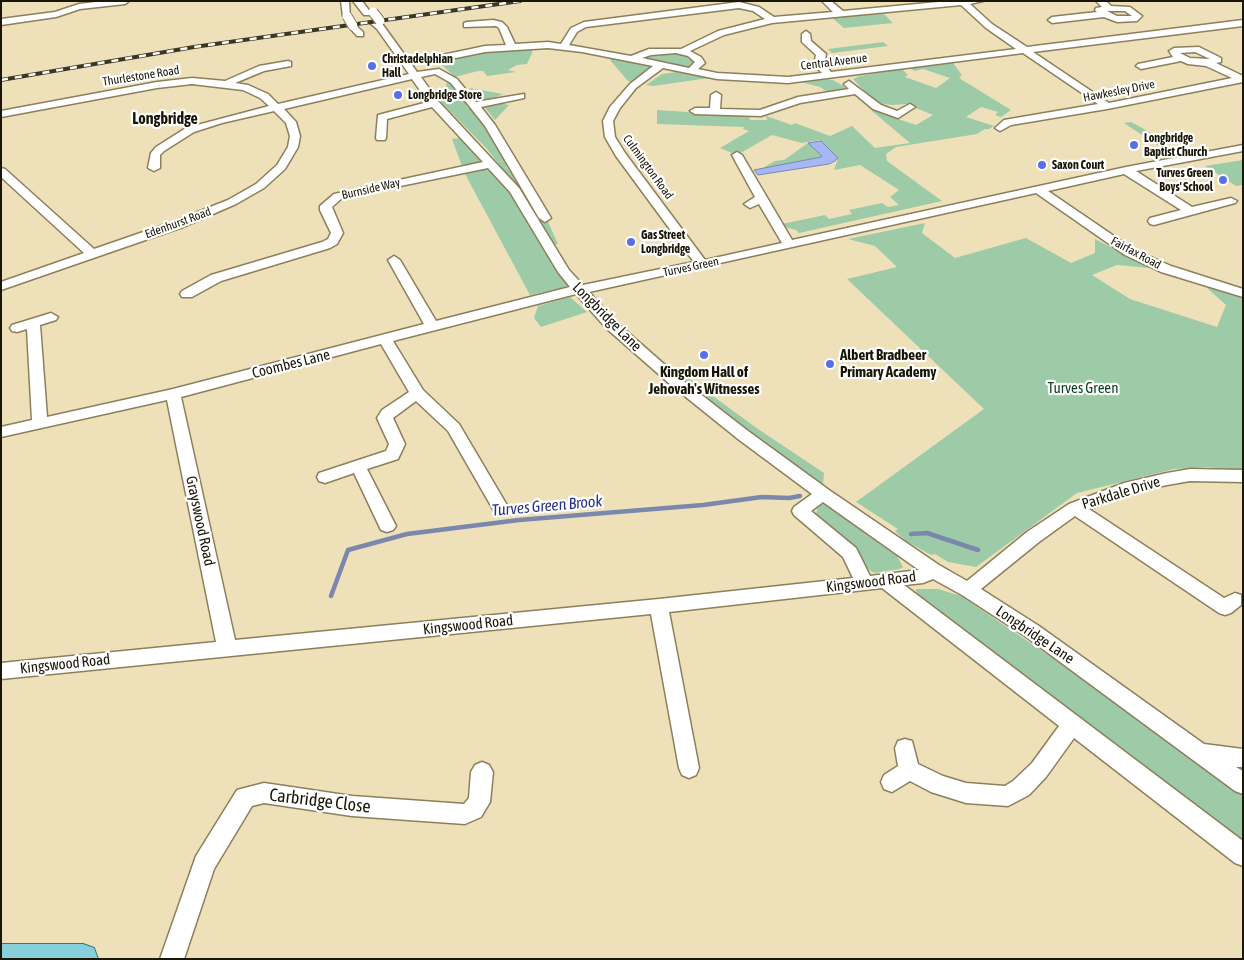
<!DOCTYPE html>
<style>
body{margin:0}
#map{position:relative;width:1244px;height:960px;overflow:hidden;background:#eee1ba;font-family:"Asap Condensed",sans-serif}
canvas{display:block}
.frame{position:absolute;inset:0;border:2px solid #1a1607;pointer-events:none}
</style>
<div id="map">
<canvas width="1244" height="960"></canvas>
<div class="frame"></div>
</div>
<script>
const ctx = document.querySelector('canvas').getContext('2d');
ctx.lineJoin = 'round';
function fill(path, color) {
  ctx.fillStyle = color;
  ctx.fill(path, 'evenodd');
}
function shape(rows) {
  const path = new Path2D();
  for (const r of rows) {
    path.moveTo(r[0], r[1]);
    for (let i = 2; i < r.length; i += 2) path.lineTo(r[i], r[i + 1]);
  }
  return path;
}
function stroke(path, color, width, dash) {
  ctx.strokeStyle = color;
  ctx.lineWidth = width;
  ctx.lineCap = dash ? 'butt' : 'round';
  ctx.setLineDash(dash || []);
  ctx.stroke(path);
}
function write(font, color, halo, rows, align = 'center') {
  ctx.font = font + ' "Asap Condensed",sans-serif';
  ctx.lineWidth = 4.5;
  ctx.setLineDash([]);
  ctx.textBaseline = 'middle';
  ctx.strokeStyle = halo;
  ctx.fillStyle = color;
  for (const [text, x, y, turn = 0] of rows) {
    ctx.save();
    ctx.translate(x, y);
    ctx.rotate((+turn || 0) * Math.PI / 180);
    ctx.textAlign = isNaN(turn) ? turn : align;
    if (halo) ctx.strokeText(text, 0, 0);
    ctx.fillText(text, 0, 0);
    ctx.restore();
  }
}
const green = shape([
 [881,11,893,23,844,28,830,16],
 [883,42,888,46,832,53,828,49],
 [532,49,532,53,527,64,517,65,508,70,516,72,487,76,483,71,478,71,455,77,442,65,449,59,487,51],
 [674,52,685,54,693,59,695,63,692,66,687,68,646,59,647,55],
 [615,57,650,65,652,68,633,83,628,81,610,60],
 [953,63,962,75,959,78,1011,110,1001,117,995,115,998,112,981,107,966,117,994,126,989,129,985,129,977,134,896,147,886,154,887,161,942,201,799,233,796,230,785,227,782,224,825,215,829,219,852,214,849,210,882,203,888,207,899,205,890,197,899,190,860,165,834,170,838,158,820,140,802,143,772,135,737,155,720,148,749,131,743,129,744,127,657,124,657,110,749,116,750,120,767,120,766,116,792,125,795,123,830,136,852,126,875,148,910,143,872,111,876,108,892,114,889,116,916,125,933,115,906,104,892,105,876,103,853,79,860,76,902,69,908,75,905,77,936,88,950,78,923,69,915,71,909,68],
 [677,72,709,78,653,86,646,85,662,74],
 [822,79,833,80,845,87,840,91,827,92,820,87,801,82],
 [448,80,468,102,466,104,467,107,474,110,488,129,510,165,506,166,512,174,518,173,549,224,558,244,553,245,519,190,487,149,441,102],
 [469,88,503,94,494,98,494,102,509,105,495,120],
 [1131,122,1153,134,1166,151,1158,153,1161,149,1160,147,1124,123],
 [460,138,512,191,544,251,568,285,562,288,530,295,465,174,452,139],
 [808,143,822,156,821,157,761,169,775,161,784,160],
 [1243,160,1243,185,1236,186,1205,166],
 [925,223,922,233,955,258,1026,238,1071,263,1095,253,1095,239,1150,268,1117,265,1092,275,1130,299,1217,327,1226,305,1206,287,1243,298,1243,470,1206,467,1174,469,1077,493,976,567,948,562,935,554,931,555,906,541,895,531,898,529,856,502,984,409,847,279,897,267,875,246,848,239],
 [570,297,587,312,541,327,534,318,538,306],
 [669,364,758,429,824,473,823,485,706,399,666,366],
 [819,500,897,556,903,567,900,569,874,573,867,568,816,515],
 [916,589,938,589,961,596,1210,765,1243,791,1243,846,917,601]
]);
const water = shape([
 [821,141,838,158,835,161,829,164,758,175,754,170,821,157,822,156,808,143,821,141]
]);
const stream = shape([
 [911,534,927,533,978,550],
 [331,596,348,550,407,534,519,520,703,505,762,497,789,498,800,496]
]);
const minor = shape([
 [104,1,129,1,125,4,80,9,56,17,1,25,1,19,55,12,79,4,104,1],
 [341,1,349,1,350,18,343,16,341,1],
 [353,1,362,1,371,13,370,15,364,15,353,1],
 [822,1,831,1,843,11,949,1,983,1,970,4,992,24,1027,47,1243,20,1243,26,1033,52,1109,103,1232,78,1206,66,1188,64,1181,61,1141,69,1136,66,1138,64,1173,57,1169,51,1174,48,1199,47,1221,58,1221,62,1216,63,1243,76,1243,82,1107,109,1011,125,1000,131,995,128,1004,120,1098,104,1023,53,788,83,717,79,663,68,636,88,620,108,613,121,615,137,625,153,705,260,782,243,759,204,750,208,744,204,755,197,732,155,737,152,742,155,792,240,1126,167,1243,145,1243,151,1136,171,1192,207,1231,198,1237,201,1235,203,1154,225,1150,224,1148,221,1150,218,1181,210,1124,174,1048,191,1133,249,1171,266,1243,289,1243,297,1161,272,1125,255,1036,193,589,292,616,322,681,379,748,431,829,490,939,565,967,581,1027,532,1069,504,1124,483,1167,473,1190,469,1243,470,1243,482,1190,481,1167,485,1133,492,1089,509,1224,598,1235,593,1241,595,1241,605,1231,613,1225,615,1219,613,1075,516,1039,542,981,589,1039,626,1204,744,1243,749,1243,767,1236,767,1243,771,1243,794,1235,791,1025,636,962,595,933,579,923,583,904,585,1243,841,1243,866,1235,863,1074,738,1046,777,1029,795,1008,806,966,803,931,792,910,781,892,792,884,789,881,782,884,775,898,766,895,748,898,741,905,739,912,741,918,764,943,776,966,783,1005,786,1013,781,1032,763,1059,726,882,588,669,612,699,768,696,775,689,778,682,775,679,768,651,614,1,679,1,663,216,642,167,400,1,437,1,427,32,420,27,329,17,332,12,331,10,328,12,325,51,313,58,317,56,320,40,325,47,417,173,389,424,324,388,260,394,256,400,260,436,321,570,287,558,272,510,192,488,168,342,198,332,207,343,233,337,244,330,248,221,281,192,297,182,297,180,294,182,291,211,275,322,242,328,239,331,233,320,210,320,206,334,194,483,162,432,107,387,119,386,138,385,140,377,140,376,138,378,115,428,102,412,79,284,109,296,122,300,136,298,147,285,169,264,188,236,204,183,227,1,290,1,282,84,253,1,177,1,168,5,169,94,249,175,221,228,200,256,184,277,165,288,147,290,136,286,123,274,111,222,123,194,132,164,151,160,155,160,168,154,171,148,168,151,153,156,147,186,128,269,106,260,98,243,90,192,84,157,88,1,117,1,111,157,82,192,78,225,81,259,66,288,61,291,62,291,66,264,71,235,83,248,85,268,94,278,104,409,74,377,29,369,22,376,20,383,25,417,72,439,69,457,79,476,102,524,94,524,98,481,107,495,125,551,218,545,222,539,218,485,126,451,83,435,74,421,77,438,101,519,188,569,270,583,285,694,262,616,156,605,137,603,121,610,107,630,84,653,66,582,52,548,48,485,52,431,63,426,60,428,58,485,46,506,45,499,28,496,26,464,27,464,23,467,22,493,20,502,22,507,27,515,44,548,42,561,44,571,28,584,22,739,2,759,7,774,17,833,12,822,1],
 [961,5,986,28,1016,49,831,72,824,64,826,54,811,41,810,34,806,31,802,34,802,42,816,55,814,65,822,73,788,77,717,73,698,69,705,63,701,57,690,51,724,35,772,23,961,5],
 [739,8,753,11,765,19,718,31,681,49,649,49,631,56,569,45,577,32,586,27,739,8],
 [1195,52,1210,59,1190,58,1180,53,1195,52],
 [676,53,688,56,695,62,689,68,642,58,651,55,676,53],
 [576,294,606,328,671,385,738,439,812,494,794,507,792,511,794,515,843,557,853,578,659,599,235,640,181,397,381,344,409,392,382,410,377,418,389,444,386,451,319,473,317,477,319,481,325,483,354,473,381,530,387,532,393,530,396,526,367,469,398,459,405,444,393,418,416,401,448,431,494,511,500,513,506,511,508,507,459,424,423,390,393,341,576,294],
 [823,502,919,570,870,576,856,548,811,511,823,502],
 [1096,1,1106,1,1111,6,1130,7,1142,16,1137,21,1117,22,1104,17,1052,23,1048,20,1052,17,1097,12,1095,10,1096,8,1102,7,1096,1],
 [1107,11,1125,11,1132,16,1117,16,1107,11],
 [353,23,363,32,363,36,357,36,350,28,349,26,353,23],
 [849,81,881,105,897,111,910,104,915,107,898,118,873,109,855,94,800,103,761,116,695,114,690,111,695,108,710,108,711,95,716,92,721,95,720,109,760,110,798,97,849,89,844,84,849,81],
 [482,762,489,765,493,772,490,802,481,817,465,824,352,816,264,803,252,806,214,869,184,959,160,959,196,856,237,790,264,783,352,796,464,804,469,798,471,772,475,765,482,762]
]);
const major = shape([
 [1,944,83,944,94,948,98,959,1,959,1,944]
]);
const rail = shape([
 [1,80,194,47,520,1]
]);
const minorBridge = shape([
 [373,12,380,21],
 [347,16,353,26]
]);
const markers = [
 [372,66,5,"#5970e6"],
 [398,95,5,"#5970e6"],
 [1134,145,5,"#5970e6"],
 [1042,165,5,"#5970e6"],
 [1223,180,5,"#5970e6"],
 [631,242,5,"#5970e6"],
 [704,355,5,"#5970e6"],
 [830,364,5,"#5970e6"]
];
const farPoinames = [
 ["Christadelphian",382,59],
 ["Hall",382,73],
 ["Longbridge Store",408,95],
 ["Longbridge",1144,138],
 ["Baptist Church",1144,152],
 ["Saxon Court",1052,165],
 ["Turves Green",1213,173,"right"],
 ["Boys' School",1213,187,"right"],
 ["Gas Street",641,235],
 ["Longbridge",641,249]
];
const farStreetnames = [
 ["Central Avenue",834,62,-7],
 ["Thurlestone Road",141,76,-9],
 ["Hawkesley Drive",1119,91,-11],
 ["Culmington Road",648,167,54],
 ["Burnside Way",371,189,-13],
 ["Edenhurst Road",178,223,-20],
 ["Fairfax Road",1136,253,28],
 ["Turves Green",691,267,-12]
];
const streetNames = [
 ["Longbridge Lane",607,317,45],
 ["Coombes Lane",291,364,-14],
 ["Parkdale Drive",1121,493,-17],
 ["Grayswood Road",200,521,78],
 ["Kingswood Road",871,582,-7],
 ["Kingswood Road",468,625,-6],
 ["Longbridge Lane",1035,635,34],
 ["Kingswood Road",65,664,-6]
];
const poiNames = [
 ["Albert Bradbeer",840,355],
 ["Primary Academy",840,372],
 ["Kingdom Hall of",704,372,"center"],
 ["Jehovah's Witnesses",704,389,"center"]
];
const parkNames = [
 ["Turves Green",1083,388]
];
const farDistrictnames = [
 ["Longbridge",165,119]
];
const waterNames = [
 ["Turves Green Brook",547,506,-5]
];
const nearStreetnames = [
 ["Carbridge Close",320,801,7]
];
fill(green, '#9dcaa7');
fill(water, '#a5b7f4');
stroke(water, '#7b87ad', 1);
stroke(stream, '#7b87ad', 4.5);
stroke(minor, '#8c7f5b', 3);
stroke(major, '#2e7982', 2);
fill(minor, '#fff');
fill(major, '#88cfdc');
stroke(rail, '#3c3624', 4);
stroke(rail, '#fff', 2.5, [7]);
stroke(minorBridge, '#8c7f5b', 11, []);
stroke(minorBridge, '#fff', 9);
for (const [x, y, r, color] of markers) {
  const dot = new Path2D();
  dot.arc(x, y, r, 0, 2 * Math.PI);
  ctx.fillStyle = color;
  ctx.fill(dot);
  stroke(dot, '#fff', 2);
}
write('bold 12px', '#1a1607', '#fff', farPoinames, 'left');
write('12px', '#1a1607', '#fff', farStreetnames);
write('15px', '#1a1607', '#fff', streetNames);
write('bold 15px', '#1a1607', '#fff', poiNames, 'left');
write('15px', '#094622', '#fff', parkNames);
write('bold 16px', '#1a1607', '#fff', farDistrictnames);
write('italic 16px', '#263187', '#fff', waterNames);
write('18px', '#1a1607', '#fff', nearStreetnames);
</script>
